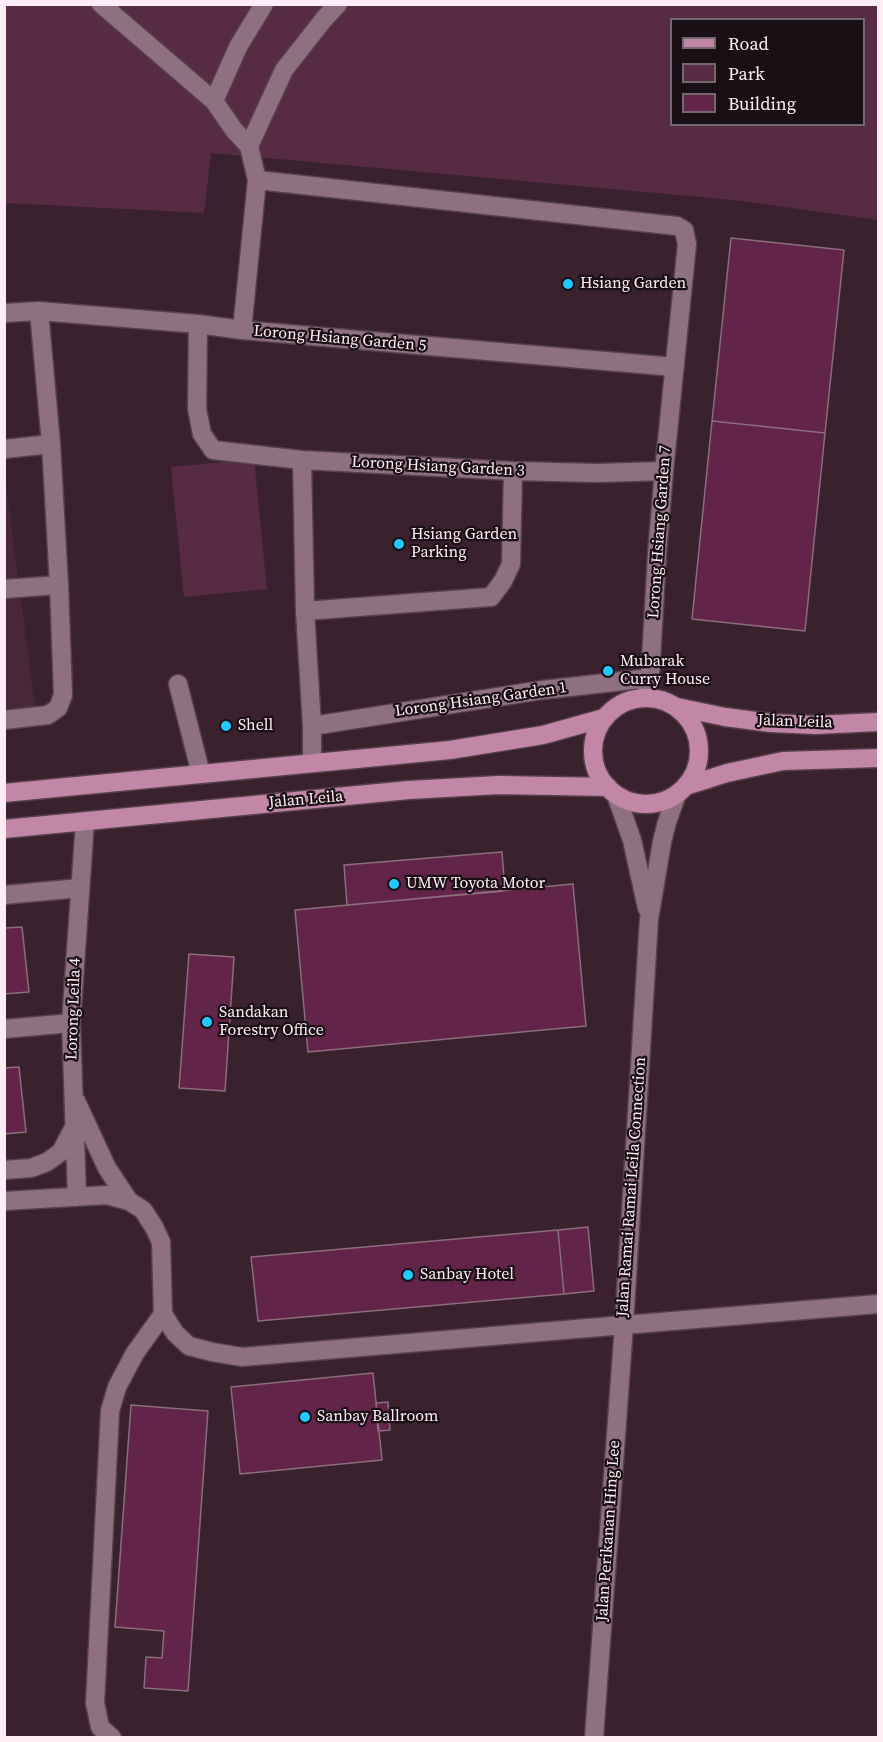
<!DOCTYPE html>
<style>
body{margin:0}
#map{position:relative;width:883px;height:1742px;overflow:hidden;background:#3a212e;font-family:"Source Serif 4",serif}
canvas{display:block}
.frame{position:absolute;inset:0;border:6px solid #ffedf5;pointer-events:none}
.legend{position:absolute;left:670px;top:18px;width:195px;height:108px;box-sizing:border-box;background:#1a0f15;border:2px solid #76686f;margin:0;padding:8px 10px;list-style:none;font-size:18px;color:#ffedf5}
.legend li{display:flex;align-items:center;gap:12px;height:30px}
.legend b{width:30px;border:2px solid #76686f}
</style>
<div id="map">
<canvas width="883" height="1742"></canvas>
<div class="frame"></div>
<ul class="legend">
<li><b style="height:8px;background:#c286a6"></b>Road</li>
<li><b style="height:16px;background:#562b43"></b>Park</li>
<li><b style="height:16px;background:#632449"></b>Building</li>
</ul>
</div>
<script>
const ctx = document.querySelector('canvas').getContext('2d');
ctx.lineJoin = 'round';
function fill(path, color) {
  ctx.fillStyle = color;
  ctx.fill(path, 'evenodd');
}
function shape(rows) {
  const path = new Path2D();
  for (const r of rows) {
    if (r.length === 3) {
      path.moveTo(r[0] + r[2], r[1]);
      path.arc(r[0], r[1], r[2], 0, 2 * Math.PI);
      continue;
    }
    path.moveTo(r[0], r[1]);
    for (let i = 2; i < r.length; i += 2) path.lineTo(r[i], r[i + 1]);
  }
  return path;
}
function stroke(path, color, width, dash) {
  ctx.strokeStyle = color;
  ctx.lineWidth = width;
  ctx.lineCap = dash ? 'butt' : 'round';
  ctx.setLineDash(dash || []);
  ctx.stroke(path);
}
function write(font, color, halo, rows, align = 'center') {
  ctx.font = font + ' "Source Serif 4",serif';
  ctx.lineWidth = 4.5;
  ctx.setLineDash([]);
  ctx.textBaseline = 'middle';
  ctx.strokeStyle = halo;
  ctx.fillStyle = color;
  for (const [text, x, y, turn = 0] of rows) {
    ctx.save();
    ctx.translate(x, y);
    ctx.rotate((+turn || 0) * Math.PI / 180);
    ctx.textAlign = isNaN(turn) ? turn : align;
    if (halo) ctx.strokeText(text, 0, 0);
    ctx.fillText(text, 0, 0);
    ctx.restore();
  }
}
const built = shape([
 [4,470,36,714,4,716]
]);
const green = shape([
 [4,5,878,5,878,220,734,200,211,153,204,213,5,203],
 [672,20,864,20,864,124,672,124],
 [254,459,267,589,184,597,171,467]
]);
const building = shape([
 [731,238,844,250,825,433,712,421,731,238],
 [712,421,825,433,805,631,692,619,712,421],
 [502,852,505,891,347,905,344,865,502,852],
 [573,884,586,1026,308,1052,295,910,573,884],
 [22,927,29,992,4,994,4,928,22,927],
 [189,954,234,957,225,1091,179,1088,189,954],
 [19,1067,26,1132,4,1134,4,1068,19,1067],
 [588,1227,594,1291,564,1294,558,1230,588,1227],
 [558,1230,564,1294,258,1321,251,1257,558,1230],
 [373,1373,382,1460,240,1474,231,1387,373,1373],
 [388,1402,390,1430,378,1431,376,1403,388,1402],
 [131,1405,208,1411,188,1691,144,1688,146,1657,162,1658,164,1631,115,1627,131,1405]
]);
const minor = shape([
 [101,4,214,101],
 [249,146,284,70,324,19,338,4],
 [257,180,249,146,234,130,214,101,238,47,264,4],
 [4,313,39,311,198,324,242,330,675,367],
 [198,324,197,409,202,434,213,450,302,460,513,471,597,473,664,471],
 [242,330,257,180,677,226,684,230,687,244,664,471,657,554,650,678,646,697],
 [4,449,51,444],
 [302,460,305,611,312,726,312,763],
 [4,589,59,585],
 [305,611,491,597,503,581,511,564,513,471],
 [178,684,201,774],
 [4,720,48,715,58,708,63,695,59,585,51,444,39,311],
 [312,726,542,690,650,678],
 [616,795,632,840,647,908],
 [4,895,80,888],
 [4,1029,71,1023],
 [76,1101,107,1168,129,1201],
 [4,1170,31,1168,47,1162,61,1152,73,1129],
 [77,1197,71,1023,85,821],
 [4,1201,107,1195,129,1201,143,1210,154,1227,161,1242,163,1314,175,1333,189,1346,212,1352,242,1357,624,1325,649,919,662,842,667,822,677,794],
 [112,1738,100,1727,95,1703,110,1411,117,1387,135,1353,163,1314],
 [594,1738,624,1325,878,1304]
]);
const major = shape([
 [646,751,53],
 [677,707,725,717,771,723,815,725,878,722],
 [686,786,727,773,783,761,878,758],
 [4,793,450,750,543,735,604,718],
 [4,829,409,790,499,785,608,787]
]);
const markers = [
 [568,284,6,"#22c9fe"],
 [399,544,6,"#22c9fe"],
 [608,671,6,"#22c9fe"],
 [226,726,6,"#22c9fe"],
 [394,884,6,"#22c9fe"],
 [207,1022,6,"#22c9fe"],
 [408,1275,6,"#22c9fe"],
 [305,1417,6,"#22c9fe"]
];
const poiNames = [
 ["Hsiang Garden",580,284],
 ["Hsiang Garden",411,535],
 ["Parking",411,553],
 ["Mubarak",620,662],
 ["Curry House",620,680],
 ["Shell",238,726],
 ["UMW Toyota Motor",406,884],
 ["Sandakan",219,1013],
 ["Forestry Office",219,1031],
 ["Sanbay Hotel",420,1275],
 ["Sanbay Ballroom",317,1417]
];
const streetNames = [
 ["Lorong Hsiang Garden 5",340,339,5],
 ["Lorong Hsiang Garden 3",438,467,3],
 ["Lorong Hsiang Garden 7",660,532,-86],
 ["Lorong Hsiang Garden 1",481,700,-8],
 ["Jalan Leila",795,722,2],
 ["Jalan Leila",306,800,-5],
 ["Lorong Leila 4",74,1009,-88],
 ["Jalan Ramai Ramai Leila Connection",632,1187,-86],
 ["Jalan Perikanan Hing Lee",609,1531,-86]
];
fill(built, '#472738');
fill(green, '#562b43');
fill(building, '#632449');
stroke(building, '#8c6d7d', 1.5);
stroke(minor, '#56404c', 21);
stroke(major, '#56404c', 21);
stroke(minor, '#8f7080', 18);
stroke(major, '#c286a6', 18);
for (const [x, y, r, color] of markers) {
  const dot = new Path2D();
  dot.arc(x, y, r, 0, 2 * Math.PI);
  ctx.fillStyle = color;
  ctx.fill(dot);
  stroke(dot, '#1a0f15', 2);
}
write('16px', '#ffedf5', '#1a0f15', poiNames, 'left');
write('16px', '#ffedf5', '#1a0f15', streetNames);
</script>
